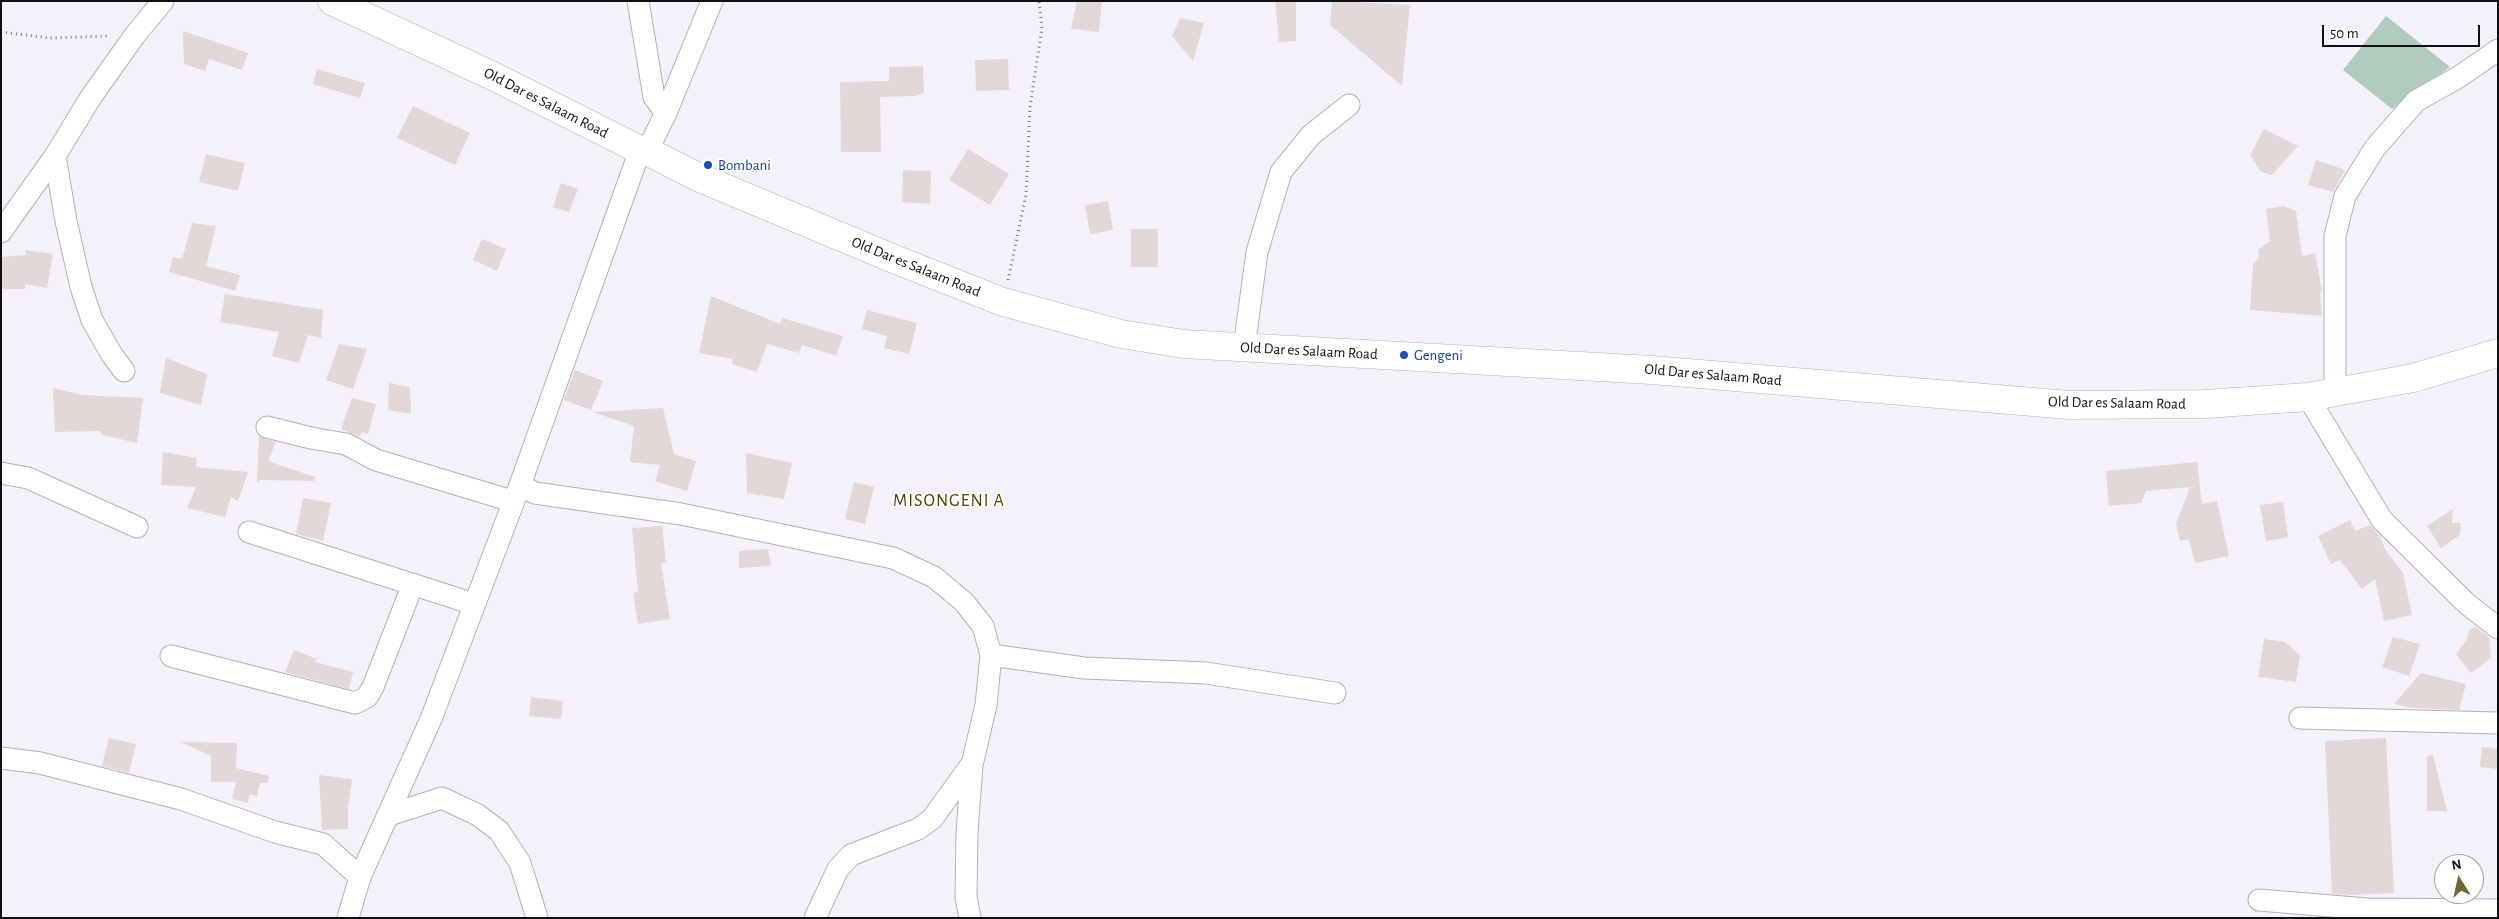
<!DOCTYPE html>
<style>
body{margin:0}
#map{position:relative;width:2499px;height:919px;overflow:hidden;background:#f5f1fa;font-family:"Alegreya Sans",sans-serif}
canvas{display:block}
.frame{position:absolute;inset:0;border:2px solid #100f12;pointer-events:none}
.north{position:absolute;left:2434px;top:854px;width:50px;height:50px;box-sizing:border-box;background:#fff;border:1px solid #9f9fa0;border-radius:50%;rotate:350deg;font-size:14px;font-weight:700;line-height:20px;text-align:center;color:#100f12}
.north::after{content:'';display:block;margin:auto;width:18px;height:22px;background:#756734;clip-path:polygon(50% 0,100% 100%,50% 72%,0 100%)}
.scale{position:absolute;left:2322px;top:25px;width:158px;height:22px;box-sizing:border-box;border:2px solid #100f12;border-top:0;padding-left:6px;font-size:15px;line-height:18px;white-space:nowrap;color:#100f12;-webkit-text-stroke:4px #fff;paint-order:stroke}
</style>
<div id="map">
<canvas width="2499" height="919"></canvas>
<div class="frame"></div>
<div class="north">N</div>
<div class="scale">50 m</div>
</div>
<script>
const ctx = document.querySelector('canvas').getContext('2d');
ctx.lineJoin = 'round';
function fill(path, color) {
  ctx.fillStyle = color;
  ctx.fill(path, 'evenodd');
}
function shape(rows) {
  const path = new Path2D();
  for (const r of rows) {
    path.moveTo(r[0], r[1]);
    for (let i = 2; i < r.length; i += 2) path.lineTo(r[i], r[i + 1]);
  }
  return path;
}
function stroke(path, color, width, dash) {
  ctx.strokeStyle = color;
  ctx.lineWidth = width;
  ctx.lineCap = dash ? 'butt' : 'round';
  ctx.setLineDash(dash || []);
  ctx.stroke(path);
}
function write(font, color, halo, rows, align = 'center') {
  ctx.font = font + ' "Alegreya Sans",sans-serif';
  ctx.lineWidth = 4;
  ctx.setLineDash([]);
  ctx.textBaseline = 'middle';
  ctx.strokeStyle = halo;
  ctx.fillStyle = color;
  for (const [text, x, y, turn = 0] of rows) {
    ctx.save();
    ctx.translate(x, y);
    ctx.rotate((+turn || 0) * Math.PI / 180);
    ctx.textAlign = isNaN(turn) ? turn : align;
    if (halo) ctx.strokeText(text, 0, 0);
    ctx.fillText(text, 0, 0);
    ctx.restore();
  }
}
const green = shape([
 [2386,16,2450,67,2392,109,2343,70]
]);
const building = shape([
 [1077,1,1102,1,1099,32,1071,29],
 [1275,1,1296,1,1296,41,1279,42],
 [1332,1,1410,5,1402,86,1330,25],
 [1180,18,1204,23,1193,61,1172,36],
 [183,31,248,53,242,70,209,59,205,71,184,64],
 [1008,59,1009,90,976,91,975,60],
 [923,66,924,93,915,96,880,97,881,152,841,152,840,82,889,81,889,67],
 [317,69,365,83,360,98,313,84],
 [413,106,470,133,455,165,397,138],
 [2264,129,2298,146,2272,175,2261,172,2250,155],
 [968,149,1009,174,990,205,949,180],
 [206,154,245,163,238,191,199,182],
 [2316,160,2345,170,2333,192,2308,185],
 [903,170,931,171,930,204,902,202],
 [561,183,578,189,569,212,553,207],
 [1108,201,1113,230,1090,234,1085,205],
 [2284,206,2296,211,2302,256,2315,253,2322,292,2320,293,2322,316,2250,310,2253,265,2259,257,2258,250,2270,241,2266,209],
 [192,223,216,226,206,266,240,275,235,291,169,272,173,257,182,259],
 [1131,229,1158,229,1158,267,1131,267],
 [482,239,506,249,497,271,473,260],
 [25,250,53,254,47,288,25,284,25,289,1,289,1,257,26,255],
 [225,294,323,310,321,338,308,335,299,363,272,356,279,332,220,322],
 [711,296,780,324,782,318,843,336,836,356,802,345,799,353,767,344,757,372,732,364,733,359,699,353],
 [867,310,917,323,909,354,884,348,887,336,862,329],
 [339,344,367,349,353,389,326,380],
 [166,358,207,374,201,405,160,393],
 [575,370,603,381,591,410,564,400],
 [389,383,410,387,411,414,388,410],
 [53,388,82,395,143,398,137,443,102,435,101,431,55,432],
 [352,398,376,404,368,434,362,432,359,437,341,429],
 [663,408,674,454,696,461,687,491,655,481,660,465,630,462,634,426,593,412],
 [259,436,276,442,268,461,315,477,314,481,260,480,257,483],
 [163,452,197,458,196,467,248,472,238,501,231,497,225,517,187,508,196,487,161,485],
 [746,453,792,463,784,499,747,493],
 [2197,462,2202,504,2217,501,2229,556,2195,563,2189,539,2180,541,2176,524,2190,487,2146,491,2141,503,2109,506,2106,471],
 [854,482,874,487,865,524,845,519],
 [303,498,331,503,323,541,296,534],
 [2283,502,2288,537,2266,541,2260,505],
 [2453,509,2452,523,2461,523,2460,535,2441,548,2427,526],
 [2350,520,2355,531,2370,525,2380,536,2385,549,2403,573,2412,615,2384,621,2375,579,2362,589,2340,560,2331,564,2318,536],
 [662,526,666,563,661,563,670,619,638,624,633,593,638,592,632,528],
 [768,549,771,566,739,568,739,551],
 [2476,627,2489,637,2491,658,2471,673,2456,654,2466,641,2470,629],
 [2393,637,2420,644,2409,676,2382,667],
 [2264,639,2285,642,2300,655,2296,682,2258,677],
 [294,650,317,659,315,662,353,672,349,689,285,672],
 [2421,673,2466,684,2459,710,2413,708,2394,704],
 [531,697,563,701,561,719,529,716],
 [109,738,136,744,129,773,102,766],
 [2386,738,2394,893,2352,895,2332,894,2325,741],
 [181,742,237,743,236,768,269,776,268,783,260,783,257,796,250,794,248,803,232,799,236,782,211,782,211,756],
 [2482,747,2498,749,2498,769,2480,767],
 [2433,755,2447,811,2427,811,2427,756],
 [319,775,352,779,348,808,348,829,322,830]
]);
const path = shape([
 [1,32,49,38,108,36],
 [1008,280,1026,195,1030,107,1042,28,1039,1]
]);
const street = shape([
 [638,1,654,97,666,113],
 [647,151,666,113,712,1],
 [55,156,66,221,81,287,92,320,112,355,124,371],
 [1,232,55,156,91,97,135,35,163,1],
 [1244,348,1257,252,1281,172,1311,135,1349,105],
 [2335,392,2335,236,2345,196,2375,148,2416,101,2457,78,2498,50],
 [2308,397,2382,520,2467,604,2498,628],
 [267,427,311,438,346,444,376,460,512,501],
 [1,473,28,478,137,527],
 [520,485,535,493,681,514,893,558,934,577,964,602,983,626,991,655,986,705,972,765,967,832,966,897,970,918],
 [249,532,474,604],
 [991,655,1084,668,1206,673,1335,693],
 [171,656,355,703,367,697,373,687,413,584],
 [2300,718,2498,723],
 [1,758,40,763,181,799,275,832,323,844,360,877],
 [389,815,442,798,478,815,499,831,520,863,537,918],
 [2259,900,2367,909,2498,910],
 [348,918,360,877,431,719,520,485,640,150],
 [815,918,838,869,851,855,918,829,932,819,971,765]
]);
const secondary = shape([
 [332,1,495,77,640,150,647,151,698,177,894,259,1003,302,1121,334,1184,344,1652,370,2069,405,2205,404,2308,397,2413,378,2498,353]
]);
const markers = [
 [708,165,5,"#1a4fb4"],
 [1404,355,5,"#1a4fb4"]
];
const streetNames = [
 ["Old Dar es Salaam Road",546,103,27],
 ["Old Dar es Salaam Road",916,267,22],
 ["Old Dar es Salaam Road",1309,351,3],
 ["Old Dar es Salaam Road",1713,375,5],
 ["Old Dar es Salaam Road",2117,403,1]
];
const transitNames = [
 ["Bombani",718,165],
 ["Gengeni",1414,355]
];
const quarterNames = [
 ["MISONGENI A",949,501]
];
fill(green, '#b1cbbc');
fill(building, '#e3d8d7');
stroke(street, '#b3b0b8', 23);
stroke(secondary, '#b3b0b8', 29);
stroke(path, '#79777c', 3, [1, 4]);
stroke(street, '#fff', 21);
stroke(secondary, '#fff', 28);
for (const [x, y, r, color] of markers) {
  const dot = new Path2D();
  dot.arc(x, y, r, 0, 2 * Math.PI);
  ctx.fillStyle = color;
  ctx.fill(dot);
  stroke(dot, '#fff', 2);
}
write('15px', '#100f12', '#fff', streetNames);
write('15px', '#164399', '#fff', transitNames, 'left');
ctx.letterSpacing = '1px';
write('18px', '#504100', '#fff', quarterNames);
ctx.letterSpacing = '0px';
</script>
